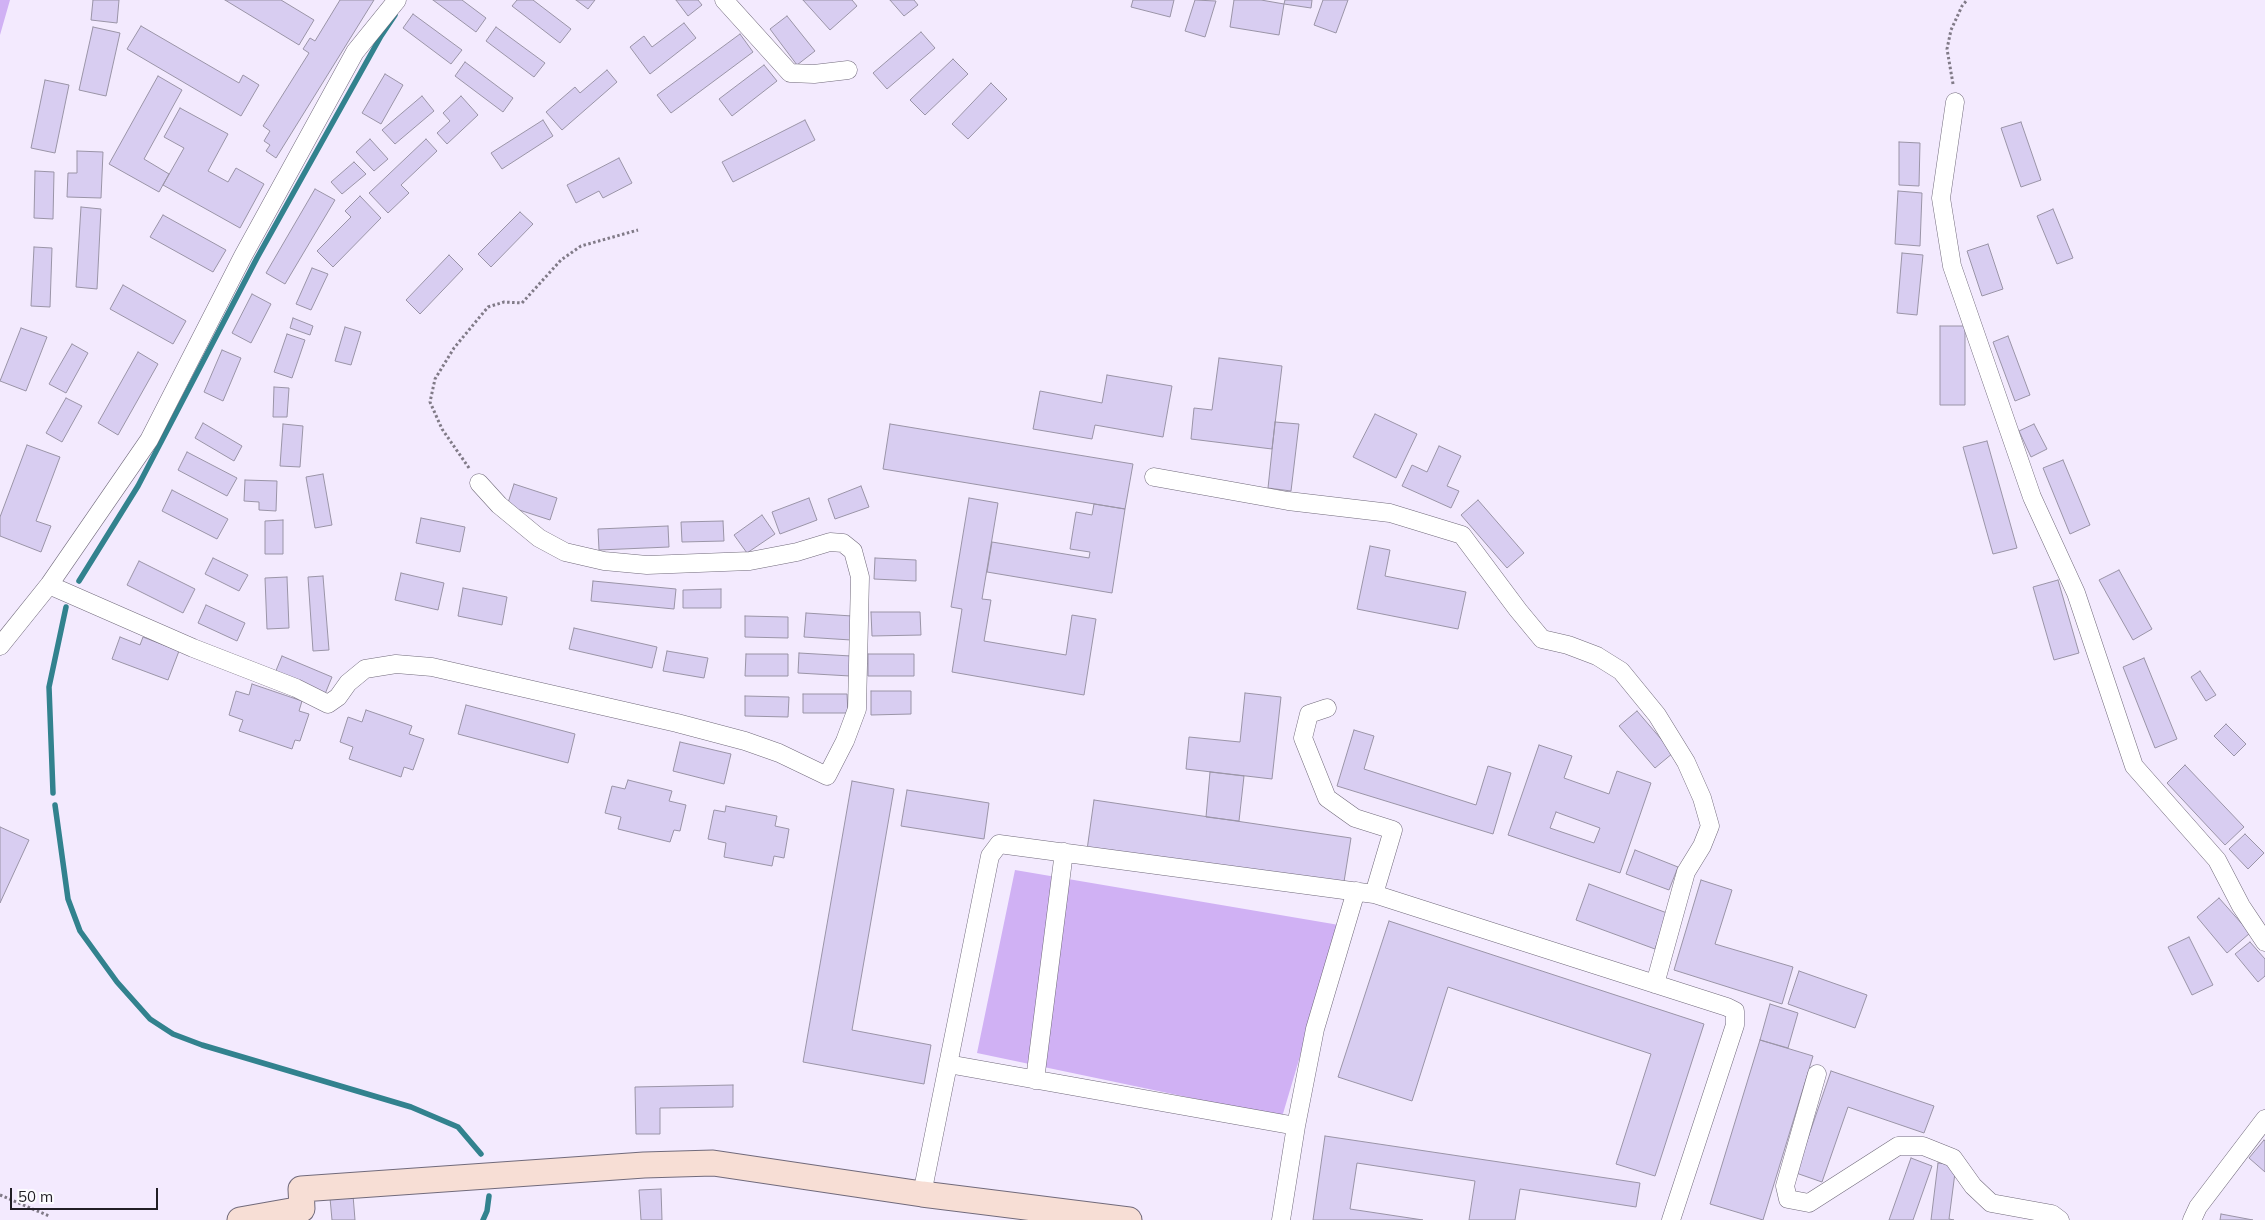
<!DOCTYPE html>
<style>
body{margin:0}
#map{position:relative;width:2265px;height:1220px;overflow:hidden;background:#f3eafe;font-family:Mulish,sans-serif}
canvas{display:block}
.scale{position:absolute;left:10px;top:1188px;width:148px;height:22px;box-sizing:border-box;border:2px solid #211e25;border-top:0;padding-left:6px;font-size:15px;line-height:18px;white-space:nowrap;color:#211e25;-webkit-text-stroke:4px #fcfbff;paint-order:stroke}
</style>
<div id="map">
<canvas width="2265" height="1220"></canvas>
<div class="scale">50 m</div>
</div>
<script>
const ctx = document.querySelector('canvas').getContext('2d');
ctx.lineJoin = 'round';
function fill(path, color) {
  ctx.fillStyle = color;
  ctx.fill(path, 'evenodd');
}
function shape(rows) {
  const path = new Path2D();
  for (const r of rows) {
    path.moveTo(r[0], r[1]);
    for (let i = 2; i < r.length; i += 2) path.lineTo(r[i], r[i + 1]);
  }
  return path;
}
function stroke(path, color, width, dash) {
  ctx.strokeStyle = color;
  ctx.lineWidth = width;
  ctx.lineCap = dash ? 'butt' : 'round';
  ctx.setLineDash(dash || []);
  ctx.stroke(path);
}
const green = shape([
 [0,0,10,0,0,35],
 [1015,870,1339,925,1282,1117,977,1053]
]);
const stream = shape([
 [79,581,138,486,257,258,381,36,395,15],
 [53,793,49,687,66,607],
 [55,805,68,899,80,931,117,982,150,1019,173,1034,202,1045,411,1107,458,1127,481,1154],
 [483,1220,487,1211,489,1196]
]);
const building = shape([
 [93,0,119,0,117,23,91,20,93,0],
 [225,0,281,0,314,20,299,45,225,0],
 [340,0,374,0,276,158,266,151,270,145,264,141,270,131,263,126,309,53,303,49,310,38,315,41,340,0],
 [433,0,462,0,486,18,476,32,433,0],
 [517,0,533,0,571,29,560,43,512,6,517,0],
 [576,0,595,0,588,9,576,0],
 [676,0,698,0,702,5,688,16,676,0],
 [803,0,852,0,857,6,830,30,803,0],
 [890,0,914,0,918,5,904,16,890,0],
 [1133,0,1174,0,1170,17,1131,7,1133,0],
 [1195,0,1216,1,1205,37,1185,31,1195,0],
 [1234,0,1261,0,1284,4,1279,35,1230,27,1234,0],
 [1285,0,1312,0,1311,8,1284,4,1285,0],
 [1323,0,1348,0,1336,33,1314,25,1323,0],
 [413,14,462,50,451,64,403,28,413,14],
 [787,16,815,51,797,65,770,29,787,16],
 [684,23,696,38,650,74,630,47,644,36,652,47,684,23],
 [141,26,239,83,243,75,259,85,241,116,127,49,141,26],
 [93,27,120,33,106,96,79,90,93,27],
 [496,27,545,63,534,77,486,41,496,27],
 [921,32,935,48,887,89,873,73,921,32],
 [740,34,753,52,671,113,657,95,740,34],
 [953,59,968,74,925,115,910,100,953,59],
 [465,62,513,98,503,112,455,76,465,62],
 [764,65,777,81,732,116,719,99,764,65],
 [607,70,617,82,562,130,546,112,575,87,580,93,607,70],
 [385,74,403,85,381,124,362,113,385,74],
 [158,76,182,90,144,159,169,174,159,192,109,164,158,76],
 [45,80,69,85,55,153,31,148,45,80],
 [991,83,1007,99,968,139,952,124,991,83],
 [422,96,434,111,395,144,382,130,422,96],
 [461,96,478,115,447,144,437,133,450,121,443,113,461,96],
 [180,108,228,134,208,171,228,182,236,168,264,184,240,228,163,185,184,148,164,137,180,108],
 [543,120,553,136,502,169,491,153,543,120],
 [805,120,815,140,733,182,722,162,805,120],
 [2021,122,2041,180,2021,187,2001,128,2021,122],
 [370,139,388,159,374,171,356,152,370,139],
 [426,139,437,151,401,185,409,193,388,213,369,193,426,139],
 [1899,142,1920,143,1919,186,1899,185,1899,142],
 [77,151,103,152,101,198,67,197,68,173,77,173,77,151],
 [619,158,632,183,603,198,599,191,576,203,567,185,619,158],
 [354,162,366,174,342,194,331,182,354,162],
 [35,171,54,172,53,219,34,218,35,171],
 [315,189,335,200,285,284,266,273,315,189],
 [1898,191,1922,193,1920,246,1895,244,1898,191],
 [360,196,381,218,333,267,317,251,351,217,345,211,360,196],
 [81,207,101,209,97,289,76,287,81,207],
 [2053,209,2073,258,2057,264,2037,216,2053,209],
 [520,212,533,224,491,267,478,254,520,212],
 [163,215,226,250,213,272,150,237,163,215],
 [1988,244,2003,289,1982,296,1967,251,1988,244],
 [34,247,52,248,50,307,31,306,34,247],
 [1902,253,1923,255,1917,315,1897,313,1902,253],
 [449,255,463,269,420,314,406,300,449,255],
 [312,268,328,274,311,310,296,304,312,268],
 [123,285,186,321,173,344,110,309,123,285],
 [252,294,271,304,251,343,232,333,252,294],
 [293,318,313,326,310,335,290,328,293,318],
 [1940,326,1965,326,1965,405,1940,405,1940,326],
 [345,327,361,332,351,365,335,361,345,327],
 [21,328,47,337,26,391,0,381,21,328],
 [287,334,305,340,292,378,274,372,287,334],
 [2008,336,2030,395,2015,401,1993,342,2008,336],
 [72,344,88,353,66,393,49,384,72,344],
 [222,350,241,358,223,401,204,392,222,350],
 [138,352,158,364,118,435,98,423,138,352],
 [1219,358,1282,366,1272,449,1191,439,1194,408,1212,410,1219,358],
 [1107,375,1172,386,1163,437,1095,425,1092,439,1033,429,1040,391,1102,403,1107,375],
 [274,387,289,388,287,417,273,417,274,387],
 [66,398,82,406,62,442,46,433,66,398],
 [1375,414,1417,434,1396,478,1353,457,1375,414],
 [1275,422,1299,424,1291,491,1268,488,1275,422],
 [203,423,242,446,234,461,195,438,203,423],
 [283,424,303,426,300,467,280,466,283,424],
 [890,424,1133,464,1125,509,883,469,890,424],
 [2034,424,2047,449,2031,457,2019,431,2034,424],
 [1987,441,2017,548,1993,554,1963,447,1987,441],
 [27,445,60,457,36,521,51,526,41,552,0,536,0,517,27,445],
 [1439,446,1461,456,1447,486,1459,491,1451,508,1402,486,1412,465,1427,472,1439,446],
 [187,452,237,478,227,496,178,470,187,452],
 [2063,460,2090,525,2070,534,2043,468,2063,460],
 [323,474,332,525,315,528,306,477,323,474],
 [245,480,277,481,276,511,259,510,259,502,244,501,245,480],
 [514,484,557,498,550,520,507,506,514,484],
 [861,486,869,507,835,519,828,499,861,486],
 [172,490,228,519,217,539,162,511,172,490],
 [809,498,817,520,780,534,772,512,809,498],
 [969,498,998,503,982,599,991,600,984,641,1066,655,1072,615,1096,619,1084,695,952,672,962,609,951,607,969,498],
 [1478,500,1524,553,1507,568,1461,515,1478,500],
 [1094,504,1125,509,1112,593,987,572,992,542,1089,558,1090,552,1070,549,1076,512,1092,515,1094,504],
 [762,515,775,534,747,553,734,535,762,515],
 [421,518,465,527,460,552,416,543,421,518],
 [283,520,283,554,265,554,265,521,283,520],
 [723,521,724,541,682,542,681,522,723,521],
 [668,526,669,547,599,550,598,529,668,526],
 [1370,546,1390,550,1385,576,1466,592,1458,629,1357,609,1370,546],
 [213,558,248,575,239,591,205,574,213,558],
 [875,558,916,560,916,581,874,579,875,558],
 [139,561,195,589,183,613,127,585,139,561],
 [2119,570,2152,629,2133,640,2099,580,2119,570],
 [401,573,444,583,438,610,395,600,401,573],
 [323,576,329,650,313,651,308,577,323,576],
 [287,577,289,628,267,629,265,578,287,577],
 [2058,580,2079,653,2054,660,2033,587,2058,580],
 [593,581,676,589,674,609,591,601,593,581],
 [463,588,507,597,502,625,458,616,463,588],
 [721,589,721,608,683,608,683,590,721,589],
 [206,605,245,623,237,641,198,623,206,605],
 [871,612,920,612,921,635,872,636,871,612],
 [806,613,852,616,851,640,804,637,806,613],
 [745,616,788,617,788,638,745,637,745,616],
 [574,628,657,647,652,668,569,649,574,628],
 [120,637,140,645,143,637,179,651,168,680,112,659,120,637],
 [667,651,708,658,704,678,663,671,667,651],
 [799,653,851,656,850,676,798,673,799,653],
 [746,654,788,654,788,676,745,676,746,654],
 [868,654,914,654,914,676,868,676,868,654],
 [282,656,332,677,325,694,275,673,282,656],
 [2144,658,2177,739,2155,748,2123,667,2144,658],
 [2200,671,2216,695,2206,701,2191,677,2200,671],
 [252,684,302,701,299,711,309,714,300,741,295,740,292,749,239,731,243,720,229,715,236,691,249,695,252,684],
 [871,691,911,691,911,714,871,715,871,691],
 [1245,693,1281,697,1272,779,1186,769,1189,737,1240,742,1245,693],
 [803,694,847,694,848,713,803,713,803,694],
 [745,696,789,697,788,717,745,716,745,696],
 [466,705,575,734,568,763,458,734,466,705],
 [366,710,412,726,409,734,424,739,413,770,404,767,401,777,349,759,353,747,340,742,348,717,362,722,366,710],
 [1637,711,1673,753,1655,768,1619,726,1637,711],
 [2226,724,2246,744,2234,756,2214,736,2226,724],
 [1354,730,1374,736,1364,769,1476,805,1488,766,1511,773,1493,834,1337,786,1354,730],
 [680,742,731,754,724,784,673,771,680,742],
 [1539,745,1572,756,1564,778,1609,794,1617,771,1651,783,1620,873,1508,835,1539,745],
 [1556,812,1600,828,1594,843,1550,828,1556,812],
 [2185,765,2244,827,2225,845,2167,783,2185,765],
 [1210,772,1244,776,1239,821,1206,817,1210,772],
 [628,780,672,791,669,801,686,805,680,831,674,830,670,842,618,829,621,817,605,813,612,786,625,789,628,780],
 [852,781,894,789,852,1030,931,1045,924,1084,803,1062,852,781],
 [907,790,989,803,984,839,901,826,907,790],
 [1094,800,1351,838,1343,888,1087,850,1094,800],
 [726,806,777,816,775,826,789,829,784,858,774,856,772,866,724,857,726,843,708,839,714,810,725,812,726,806],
 [0,827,29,840,0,903,0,827],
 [2245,834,2264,853,2248,869,2229,849,2245,834],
 [1635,850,1678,867,1669,890,1626,874,1635,850],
 [1701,880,1732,890,1715,944,1793,967,1782,1004,1674,970,1701,880],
 [1589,884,1667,913,1655,949,1576,920,1589,884],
 [2219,898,2250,933,2227,953,2197,917,2219,898],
 [1389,921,1704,1024,1655,1176,1616,1164,1651,1054,1448,987,1412,1101,1338,1077,1389,921],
 [2189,937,2213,985,2192,995,2168,947,2189,937],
 [2250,942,2265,959,2265,976,2258,982,2235,954,2250,942],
 [1799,971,1867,995,1855,1028,1788,1004,1799,971],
 [1770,1004,1798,1013,1788,1048,1760,1040,1770,1004],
 [1760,1040,1813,1056,1763,1220,1710,1204,1760,1040],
 [1831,1071,1934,1106,1924,1133,1848,1107,1822,1182,1796,1173,1831,1071],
 [733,1085,733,1107,660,1108,660,1134,636,1134,635,1087,733,1085],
 [1325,1136,1640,1183,1636,1207,1520,1189,1515,1220,1469,1220,1475,1181,1357,1163,1350,1209,1423,1220,1313,1220,1325,1136],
 [2264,1140,2265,1141,2265,1172,2249,1158,2264,1140],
 [1911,1158,1932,1166,1913,1220,1889,1220,1911,1158],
 [1938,1163,1956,1165,1949,1219,1954,1220,1931,1220,1938,1163],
 [661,1189,662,1220,641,1220,639,1190,661,1189],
 [353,1195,355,1220,332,1220,330,1198,353,1195],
 [2221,1214,2253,1220,2220,1220,2221,1214]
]);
const path = shape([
 [1953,84,1947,49,1951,30,1962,6,1967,0],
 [469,468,442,429,430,402,435,379,454,348,488,307,504,302,522,303,561,260,581,246,638,230],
 [0,1195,49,1216]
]);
const street = shape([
 [724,0,790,73,814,74,848,70],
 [1955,102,1941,198,1952,266,2032,497,2076,593,2134,766,2217,860,2241,906,2265,942],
 [1154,477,1288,501,1390,513,1462,535,1518,610,1542,639,1568,645,1597,656,1621,671,1657,715,1686,762,1702,798,1710,826,1702,846,1686,872,1655,984],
 [49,585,193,648,296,688,328,704,338,697,348,683,365,669,396,664,432,667,677,723,745,741,779,753,827,776,845,741,857,709,860,577,853,551,843,543,830,542,797,552,750,561,647,565,604,561,565,552,539,538,499,505,479,483],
 [0,646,49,585,149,440,243,256,355,52,397,0],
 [1327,708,1309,714,1303,738,1327,798,1355,818,1393,830,1374,894],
 [948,1064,1296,1126],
 [1817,1074,1785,1186,1788,1199,1809,1203,1898,1146,1923,1146,1953,1158,1973,1186,1991,1203,2052,1214,2060,1220],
 [1035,1080,1064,852],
 [922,1194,990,856,999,844,1374,894,1727,1007,1735,1011,1735,1025,1671,1220],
 [1281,1220,1296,1126,1315,1029,1356,891],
 [2192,1220,2198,1207,2265,1119]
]);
const secondary = shape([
 [240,1220,302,1209,301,1189,644,1165,713,1163,922,1194,1129,1220]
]);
fill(green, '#d0b1f4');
stroke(stream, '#32828e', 5.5);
fill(building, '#d8cdf1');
stroke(building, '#9a94a7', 1);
stroke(street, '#716a7b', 19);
stroke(secondary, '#716a7b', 27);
stroke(path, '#807a87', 3, [2.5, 2.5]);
stroke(street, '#fff', 18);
stroke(secondary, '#f7ded5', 25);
</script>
